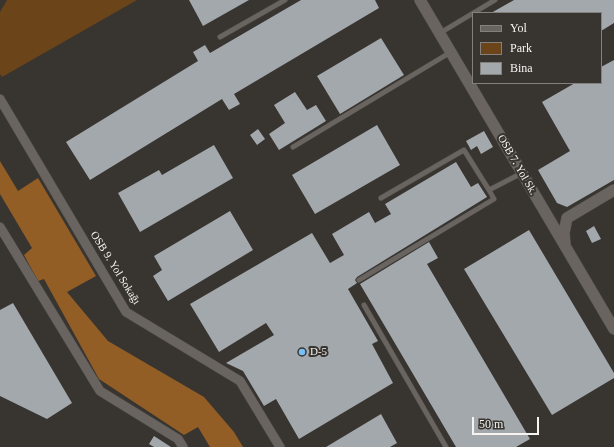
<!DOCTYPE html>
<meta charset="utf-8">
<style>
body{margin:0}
#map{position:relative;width:614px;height:447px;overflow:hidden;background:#383430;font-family:Georgia,serif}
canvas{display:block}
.legend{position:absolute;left:472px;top:12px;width:130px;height:72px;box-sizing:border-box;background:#383430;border:1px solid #84807d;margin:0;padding:5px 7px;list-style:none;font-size:12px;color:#f6f3f0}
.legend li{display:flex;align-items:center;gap:8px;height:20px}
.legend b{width:20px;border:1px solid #84807d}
.scale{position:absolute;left:472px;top:417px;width:67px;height:18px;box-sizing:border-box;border:2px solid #f6f3f0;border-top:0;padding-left:5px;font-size:12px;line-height:14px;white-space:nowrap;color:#f6f3f0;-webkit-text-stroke:3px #383430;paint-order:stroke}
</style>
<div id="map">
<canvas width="614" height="447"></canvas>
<ul class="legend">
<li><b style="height:5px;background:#696460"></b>Yol</li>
<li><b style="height:11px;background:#6c4419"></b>Park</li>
<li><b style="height:11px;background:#a3a8ad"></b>Bina</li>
</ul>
<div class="scale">50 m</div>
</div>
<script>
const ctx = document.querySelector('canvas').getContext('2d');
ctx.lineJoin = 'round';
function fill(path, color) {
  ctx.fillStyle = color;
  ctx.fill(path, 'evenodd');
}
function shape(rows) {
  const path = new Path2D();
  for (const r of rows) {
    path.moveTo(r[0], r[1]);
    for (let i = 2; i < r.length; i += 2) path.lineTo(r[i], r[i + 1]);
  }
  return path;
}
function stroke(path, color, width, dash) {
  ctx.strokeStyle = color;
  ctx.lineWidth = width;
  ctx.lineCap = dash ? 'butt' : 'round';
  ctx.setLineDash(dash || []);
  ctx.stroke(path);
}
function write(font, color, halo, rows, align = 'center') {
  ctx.font = font + ' Georgia,serif';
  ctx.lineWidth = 4;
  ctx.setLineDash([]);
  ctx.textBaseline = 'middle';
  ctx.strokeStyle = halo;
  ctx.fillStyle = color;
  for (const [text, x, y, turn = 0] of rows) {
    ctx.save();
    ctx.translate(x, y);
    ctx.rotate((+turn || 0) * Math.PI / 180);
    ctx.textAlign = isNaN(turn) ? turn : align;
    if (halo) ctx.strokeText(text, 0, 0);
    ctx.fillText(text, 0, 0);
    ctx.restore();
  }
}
const green = shape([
 [7,0,137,0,2,77,0,74,0,12]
]);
const forest = shape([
 [0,161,18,191,38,178,96,276,67,292,108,341,204,397,234,432,243,447,210,447,198,427,184,435,99,379,44,279,38,281,24,255,32,248,0,194]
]);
const building = shape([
 [189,0,249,0,203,26],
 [301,0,375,0,379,8,234,94,240,104,229,110,222,99,90,180,66,142,198,61,193,52,205,45,210,53],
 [514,0,614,0,614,23,601,31,601,13,491,13],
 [381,38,404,75,340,114,317,76],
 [614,60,614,180,567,207,557,203,538,170,570,151,542,102,575,83,601,83,601,67],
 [295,92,307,110,316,105,326,121,279,150,269,134,285,123,274,105],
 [377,125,400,165,315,214,292,175],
 [258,129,265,139,257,145,250,135],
 [484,131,493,147,481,154,477,146,471,150,466,141],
 [214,145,233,178,140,232,118,193,159,170,162,175],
 [456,162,471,187,478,183,487,197,357,277,355,280,357,283,348,289,378,341,372,344,393,383,299,439,276,399,264,406,243,371,226,363,274,335,266,323,219,352,190,304,312,233,330,263,344,255,332,234,369,212,375,223,391,214,385,204],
 [230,211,253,250,168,301,153,276,162,270,154,256],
 [594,226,601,239,592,243,586,231],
 [529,230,614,373,614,378,552,415,464,269],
 [429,242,438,258,427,264,530,439,516,447,456,447,360,284],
 [13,303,72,403,47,419,0,396,0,310],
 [381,414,397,443,390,447,326,447],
 [154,436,171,447,154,447,149,444]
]);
const service = shape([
 [440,33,495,0],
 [220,37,285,0],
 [293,147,451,52],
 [381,198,464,150,489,190],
 [359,280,494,199,489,190,522,173],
 [364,305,446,447]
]);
const minor = shape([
 [0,99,126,312,240,381,280,447],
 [0,227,100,391,178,439,183,447]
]);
const tertiary = shape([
 [420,0,614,329],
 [565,244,564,233,567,218,614,190]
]);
const markers = [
 [302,352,4,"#78bff7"]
];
const streetNames = [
 ["OSB 7. Yol Sk.",517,165,60],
 ["OSB 9. Yol Sokağı",115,268,58]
];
const poiNames = [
 ["D-5",310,352]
];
fill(green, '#6c4419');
fill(forest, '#925e26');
fill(building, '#a3a8ad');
stroke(service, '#53504c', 5.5);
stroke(minor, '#53504c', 10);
stroke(tertiary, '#53504c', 12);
stroke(service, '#696460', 4.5);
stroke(minor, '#696460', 9);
stroke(tertiary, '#696460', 11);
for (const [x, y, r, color] of markers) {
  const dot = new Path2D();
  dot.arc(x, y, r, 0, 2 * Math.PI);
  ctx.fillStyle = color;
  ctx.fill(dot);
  stroke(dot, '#383430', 1.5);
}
write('11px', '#f6f3f0', '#383430', streetNames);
write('11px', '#f6f3f0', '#383430', poiNames, 'left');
</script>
